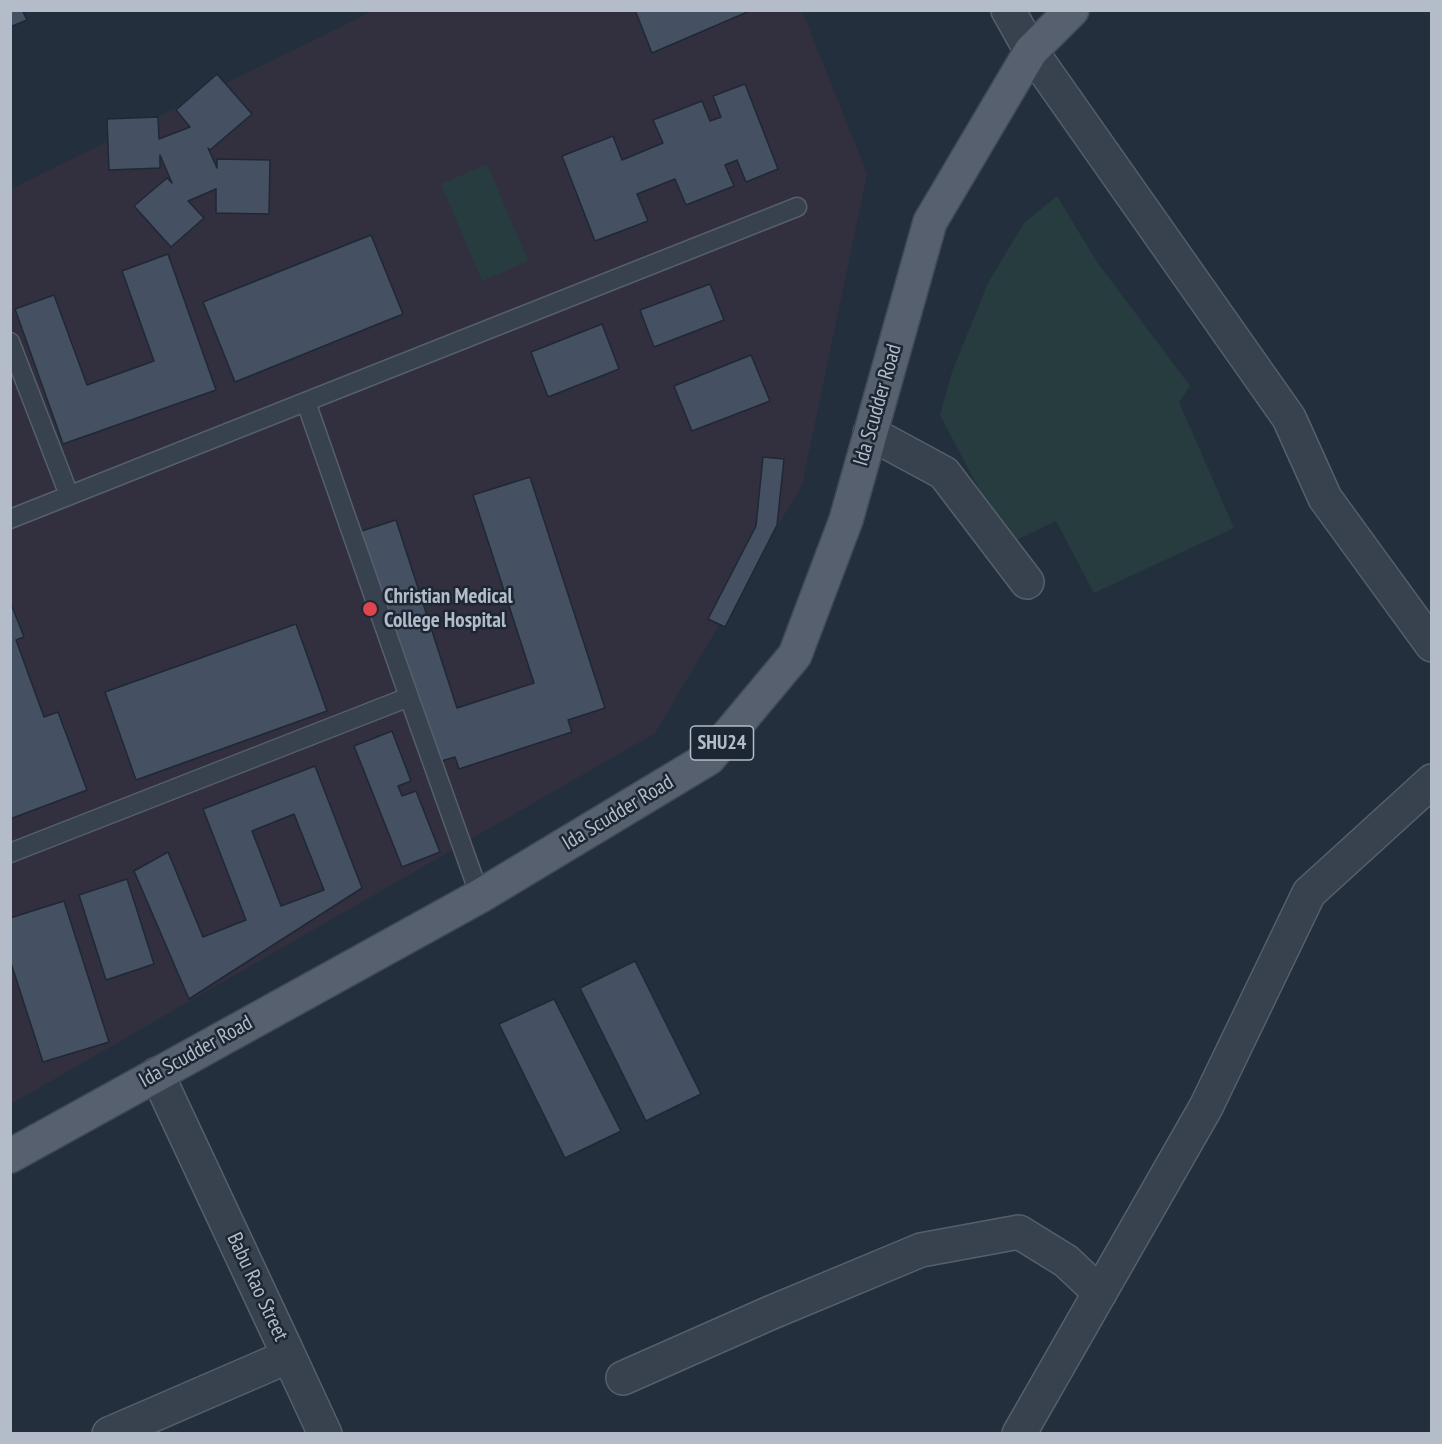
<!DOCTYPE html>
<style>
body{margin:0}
#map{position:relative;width:1442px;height:1444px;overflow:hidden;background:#242f3e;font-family:"PT Sans Narrow",sans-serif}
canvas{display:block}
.frame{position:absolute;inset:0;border:12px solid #b4bcc9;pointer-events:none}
</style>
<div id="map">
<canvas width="1442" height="1444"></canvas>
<div class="frame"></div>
</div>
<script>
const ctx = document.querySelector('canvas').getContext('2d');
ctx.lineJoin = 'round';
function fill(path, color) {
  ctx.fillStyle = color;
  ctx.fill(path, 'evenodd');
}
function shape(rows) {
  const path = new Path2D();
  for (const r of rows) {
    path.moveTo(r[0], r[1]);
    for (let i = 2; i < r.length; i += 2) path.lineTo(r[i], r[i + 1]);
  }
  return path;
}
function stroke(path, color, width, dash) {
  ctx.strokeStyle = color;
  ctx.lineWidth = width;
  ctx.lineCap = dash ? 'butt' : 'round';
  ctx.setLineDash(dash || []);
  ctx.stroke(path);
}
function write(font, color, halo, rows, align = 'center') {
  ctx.font = font + ' "PT Sans Narrow",sans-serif';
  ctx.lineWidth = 5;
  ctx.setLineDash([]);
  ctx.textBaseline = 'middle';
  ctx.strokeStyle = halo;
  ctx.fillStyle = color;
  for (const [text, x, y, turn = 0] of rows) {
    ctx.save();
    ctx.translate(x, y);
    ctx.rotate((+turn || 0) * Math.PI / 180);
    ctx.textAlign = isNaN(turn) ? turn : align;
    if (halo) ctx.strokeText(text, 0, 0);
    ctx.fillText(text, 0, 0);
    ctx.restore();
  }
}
const medical = shape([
 [373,11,802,11,867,174,802,485,655,733,11,1104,11,189]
]);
const green = shape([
 [487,164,528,261,482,281,441,184],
 [1057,196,1097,262,1190,386,1179,402,1234,528,1094,593,1056,521,1008,544,940,415,952,372,988,283,1024,223]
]);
const building = shape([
 [10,10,22,10,27,20,10,27,10,10],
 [635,10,752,10,652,53,635,10],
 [217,74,252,114,210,150,208,148,217,168,217,159,270,160,269,214,216,213,216,189,188,201,204,218,171,247,134,206,167,178,172,183,160,155,160,168,109,170,107,119,158,117,159,139,190,127,176,110,217,74],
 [745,84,778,169,746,182,737,160,725,165,734,186,686,205,675,179,637,194,648,221,595,241,562,156,613,136,622,160,663,143,653,120,702,101,710,121,721,117,713,96,745,84],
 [371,235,403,314,235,382,203,302,371,235],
 [168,254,216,390,63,444,15,309,54,295,87,385,154,361,122,271,168,254],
 [710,284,724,320,654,347,640,310,710,284],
 [602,324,619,369,548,397,531,352,602,324],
 [751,355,770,401,692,431,674,386,751,355],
 [763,457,784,459,777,525,725,627,708,619,756,526,763,457],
 [530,477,605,708,568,720,572,732,459,769,455,757,424,766,349,535,396,520,457,708,534,683,473,495,530,477],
 [10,601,24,637,16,640,44,717,58,712,87,790,10,819,10,601],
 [296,624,327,711,136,780,105,692,296,624],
 [392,731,411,781,398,786,402,796,416,791,440,852,402,867,354,746,392,731],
 [315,766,362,888,189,999,134,871,168,852,203,937,246,920,203,809,315,766],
 [294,814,324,890,281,906,252,831,294,814],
 [127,879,154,964,106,980,79,895,127,879],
 [64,901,109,1042,43,1062,10,960,10,918,64,901],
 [635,961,701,1094,646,1121,580,988,635,961],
 [554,999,621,1131,565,1158,499,1024,554,999]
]);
const service = shape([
 [10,342,69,495],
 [10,519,797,207],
 [409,697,480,896],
 [10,853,409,697,306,402]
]);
const minor = shape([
 [1008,10,1031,51,1289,418,1325,498,1432,645],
 [870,433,944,473,1027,582],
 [289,1356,325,1434],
 [623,1378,770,1313,921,1250,1019,1232,1066,1261,1100,1293],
 [109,1434,289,1356,157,1074],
 [1019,1434,1206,1107,1309,893,1432,781]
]);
const primary = shape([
 [10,1156,480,896,709,758,795,655,846,520,930,222,1031,51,1072,10]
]);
const markers = [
 [370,609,8,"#e0444e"]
];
const shields = [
 [722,743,63]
];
const shieldNames = [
 ["SHU24",722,743]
];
const streetNames = [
 ["Ida Scudder Road",878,405,-74],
 ["Ida Scudder Road",618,813,-31],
 ["Ida Scudder Road",196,1052,-29],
 ["Babu Rao Street",257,1287,65]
];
const poiNames = [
 ["Christian Medical",384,597],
 ["College Hospital",384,621]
];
fill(medical, '#32303f');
fill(green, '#263c3f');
fill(building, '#455162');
stroke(building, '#1f2835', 1.5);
stroke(service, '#565f6c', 21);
stroke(minor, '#565f6c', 36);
stroke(primary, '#414a57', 36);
stroke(service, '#38414e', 18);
stroke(minor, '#38414e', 33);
stroke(primary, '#56606e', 33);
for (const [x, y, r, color] of markers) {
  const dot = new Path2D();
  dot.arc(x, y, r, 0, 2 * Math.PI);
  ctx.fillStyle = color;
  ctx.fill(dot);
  stroke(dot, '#1d2633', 2);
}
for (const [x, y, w] of shields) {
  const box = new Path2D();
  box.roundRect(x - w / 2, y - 17, w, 34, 4.5);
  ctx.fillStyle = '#1d2633';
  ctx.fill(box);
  stroke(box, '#b4bcc9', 1.5);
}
write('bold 20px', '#b4bcc9', null, shieldNames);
write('21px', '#b4bcc9', '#1d2633', streetNames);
write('bold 21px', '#b4bcc9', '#1d2633', poiNames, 'left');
</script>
